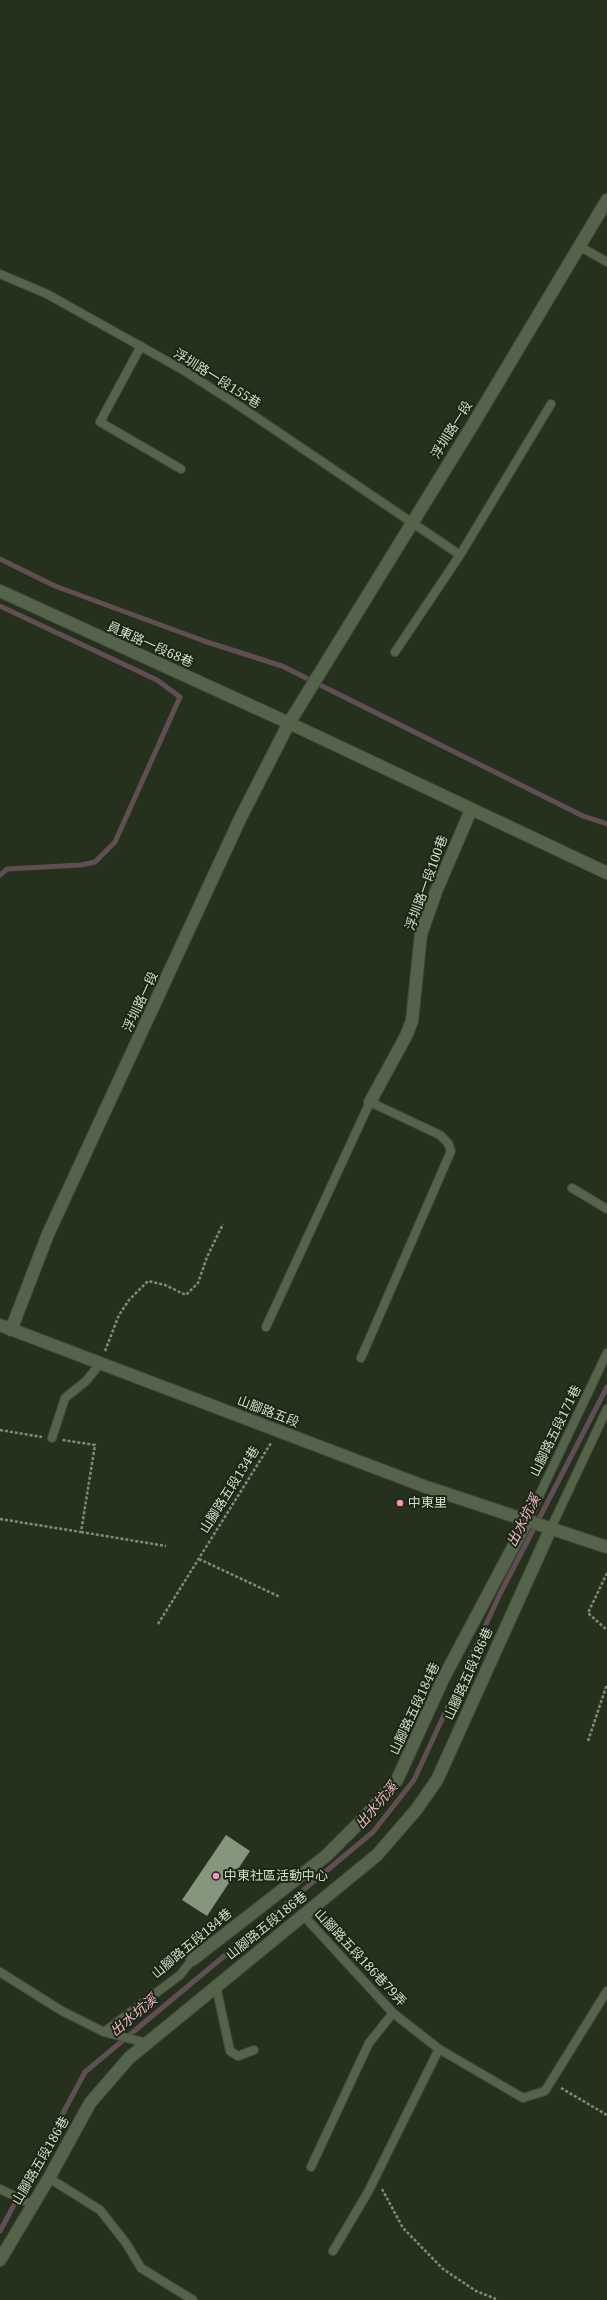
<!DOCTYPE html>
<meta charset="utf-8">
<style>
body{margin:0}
canvas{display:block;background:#25311c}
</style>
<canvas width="607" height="2300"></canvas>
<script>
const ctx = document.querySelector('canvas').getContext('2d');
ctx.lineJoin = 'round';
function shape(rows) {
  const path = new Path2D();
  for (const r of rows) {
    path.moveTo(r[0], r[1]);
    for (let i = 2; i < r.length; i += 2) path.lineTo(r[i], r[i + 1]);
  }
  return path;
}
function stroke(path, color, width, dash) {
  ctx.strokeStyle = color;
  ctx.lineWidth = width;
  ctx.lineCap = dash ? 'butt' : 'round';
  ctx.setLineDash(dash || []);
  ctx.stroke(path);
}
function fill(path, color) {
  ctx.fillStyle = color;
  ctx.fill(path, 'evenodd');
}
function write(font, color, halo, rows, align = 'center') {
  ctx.font = font + ' "Noto Serif","Noto Sans TC",serif';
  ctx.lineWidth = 4;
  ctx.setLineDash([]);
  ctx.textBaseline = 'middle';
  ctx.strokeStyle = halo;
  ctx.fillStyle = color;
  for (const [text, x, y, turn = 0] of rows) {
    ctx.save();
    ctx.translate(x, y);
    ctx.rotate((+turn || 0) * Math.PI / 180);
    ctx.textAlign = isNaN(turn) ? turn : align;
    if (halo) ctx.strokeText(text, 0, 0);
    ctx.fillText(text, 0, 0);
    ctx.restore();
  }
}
const stream = shape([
 [0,559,55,586,204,641,282,666,583,816,607,824],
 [0,606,157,680,180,697,115,842,95,862,81,865,7,869,0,875],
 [0,2231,85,2072,373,1832,414,1780,500,1594,607,1387]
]);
const building = shape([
 [226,1835,250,1851,207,1916,182,1900]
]);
const path = shape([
 [105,1351,119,1315,129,1300,148,1281,165,1285,186,1295,198,1283,207,1257,223,1224],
 [0,1430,42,1437],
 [0,1519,81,1532,95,1445,62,1440],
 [81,1532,166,1546],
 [199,1559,280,1597],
 [607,1573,588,1613,607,1630],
 [158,1624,271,1443],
 [588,1741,607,1684],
 [561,2088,607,2115],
 [382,2189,403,2228,443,2269,476,2291,496,2299]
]);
const lane = shape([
 [579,246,607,262],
 [0,274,47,294,183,370,244,409,460,555],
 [141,346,100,422,181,469],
 [395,652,460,555,551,404],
 [572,1188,607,1209],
 [266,1327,370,1102,440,1135,448,1143,451,1151,361,1358],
 [52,1438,65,1398,86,1381,100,1364],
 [528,1519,607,1353],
 [551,1528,607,1409],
 [303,1915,393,2013,439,2049,523,2098,545,2091,607,1991],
 [0,1972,62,2011,104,2032,147,2043],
 [216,1986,230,2051,238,2056,254,2050],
 [104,2032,180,1975,192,1960],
 [311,2167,369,2043,393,2013],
 [49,2178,100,2210,126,2243,141,2268,193,2300],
 [0,2189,33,2205],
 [333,2251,368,2192,439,2049]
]);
const street = shape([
 [0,591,289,723,607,873],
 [370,1102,406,1036,412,1021,421,934,437,889,471,810],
 [192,1960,326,1856,363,1819,397,1780,443,1679,528,1519],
 [0,2260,49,2178,90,2103,129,2058,377,1855,416,1810,437,1780,551,1528]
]);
const secondary = shape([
 [0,1325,426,1487,607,1547],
 [11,1330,48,1234,240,819,289,723,472,426,607,200]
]);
const markers = [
 [400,1503,4,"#fc8fc3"],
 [216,1876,4,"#fc8fc3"]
];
const streetNames = [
 ["浮圳路一段155巷",217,379,32],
 ["浮圳路一段",452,430,-58],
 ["員東路一段68巷",150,645,24],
 ["浮圳路一段100巷",427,883,-70],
 ["浮圳路一段",141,1002,-65],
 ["山腳路五段",268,1412,21],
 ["山腳路五段171巷",556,1431,-64],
 ["山腳路五段134巷",230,1490,-58],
 ["山腳路五段186巷",469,1674,-66],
 ["山腳路五段184巷",415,1709,-65],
 ["山腳路五段186巷",267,1926,-39],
 ["山腳路五段184巷",192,1944,-40],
 ["山腳路五段186巷79弄",360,1958,47],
 ["山腳路五段186巷",41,2161,-60]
];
const poiNames = [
 ["中東里",408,1503],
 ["中東社區活動中心",224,1876]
];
const waterNames = [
 ["出水坑溪",524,1521,-63],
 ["出水坑溪",377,1806,-50],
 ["出水坑溪",134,2016,-40]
];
stroke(stream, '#604e54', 5);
fill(building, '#86967c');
stroke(lane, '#414b39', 10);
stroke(street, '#414b39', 14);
stroke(secondary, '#414b39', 14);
stroke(path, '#808a79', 2.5, [3, 2]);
stroke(lane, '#55634b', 8);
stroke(street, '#55634b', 12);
stroke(secondary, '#55634b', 12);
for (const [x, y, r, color] of markers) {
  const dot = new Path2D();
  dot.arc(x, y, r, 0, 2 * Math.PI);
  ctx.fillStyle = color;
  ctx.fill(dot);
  stroke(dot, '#1b2712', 1.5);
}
write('13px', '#d2dbcd', '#1b2712', streetNames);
write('13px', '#d2dbcd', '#1b2712', poiNames, 'left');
write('italic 14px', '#f1b3ce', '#1b2712', waterNames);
</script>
